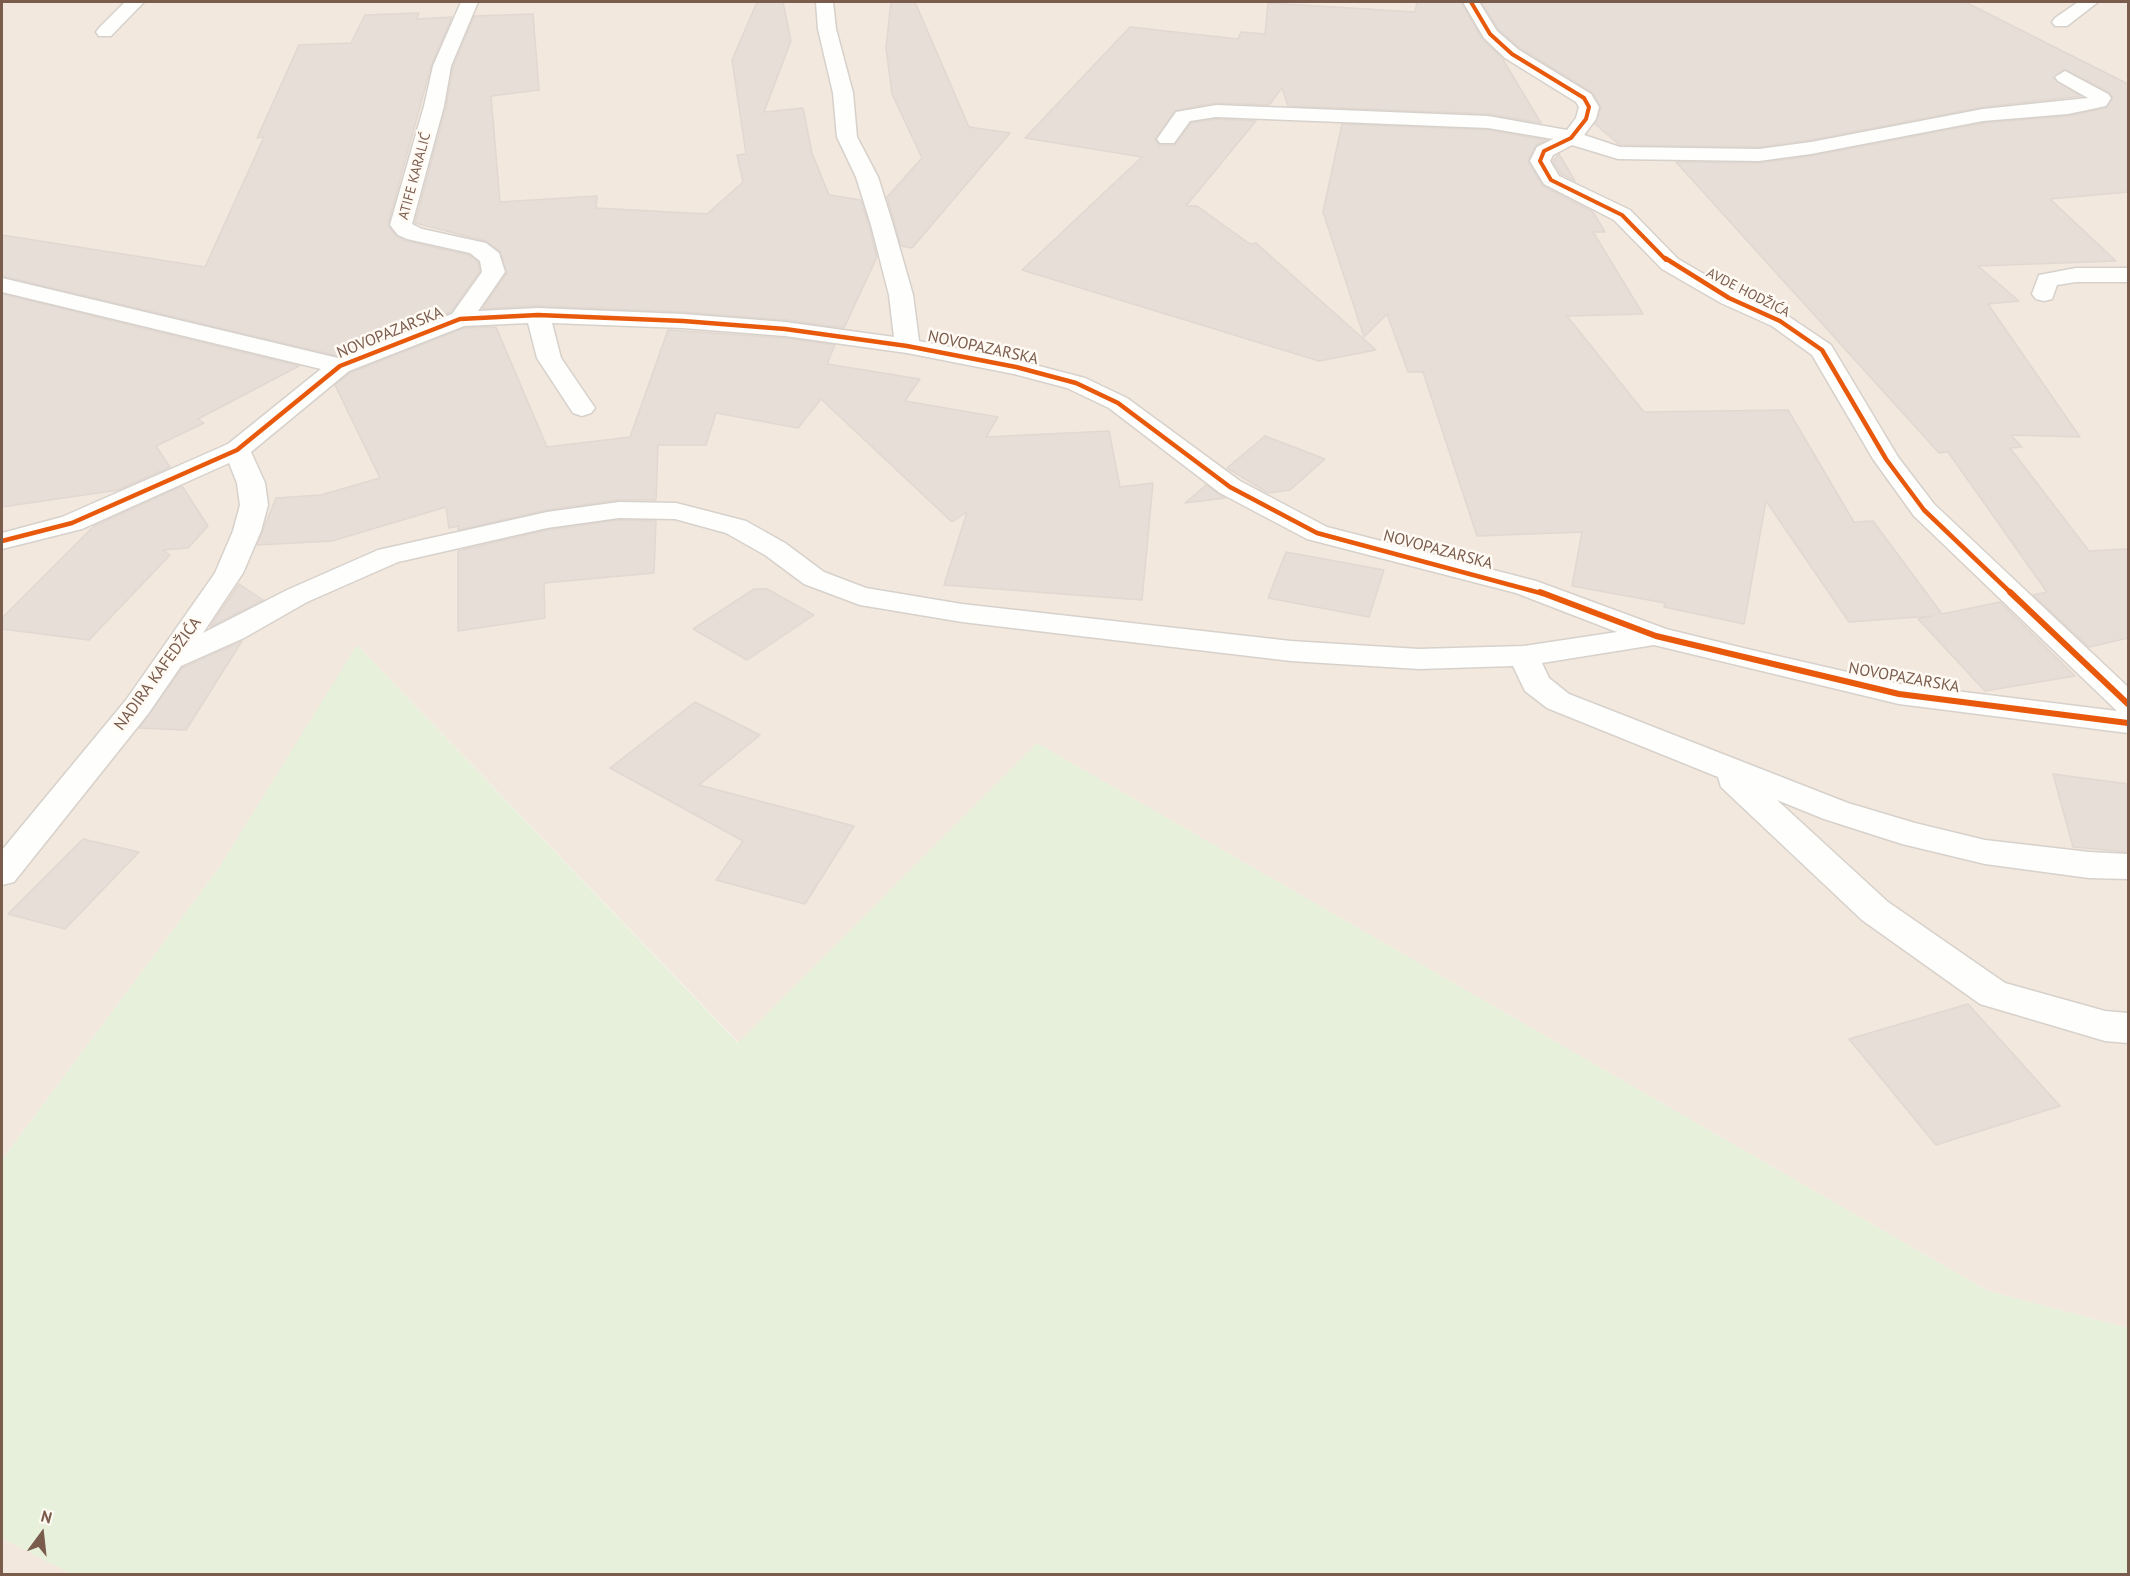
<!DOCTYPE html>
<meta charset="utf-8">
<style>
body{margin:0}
#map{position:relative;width:2130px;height:1576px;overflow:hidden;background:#f9f5f0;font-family:"PT Sans",sans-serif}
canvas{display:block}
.frame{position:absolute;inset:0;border:3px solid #7a5c4d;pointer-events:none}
.north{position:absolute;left:12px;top:1504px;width:60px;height:60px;-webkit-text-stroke:4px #fffaf3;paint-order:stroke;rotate:15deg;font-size:16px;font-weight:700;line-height:24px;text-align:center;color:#7a5c4d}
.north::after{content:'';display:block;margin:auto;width:21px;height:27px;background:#7a5c4d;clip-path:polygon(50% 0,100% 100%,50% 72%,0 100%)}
</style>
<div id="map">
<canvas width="2130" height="1576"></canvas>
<div class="frame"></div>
<div class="north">N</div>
</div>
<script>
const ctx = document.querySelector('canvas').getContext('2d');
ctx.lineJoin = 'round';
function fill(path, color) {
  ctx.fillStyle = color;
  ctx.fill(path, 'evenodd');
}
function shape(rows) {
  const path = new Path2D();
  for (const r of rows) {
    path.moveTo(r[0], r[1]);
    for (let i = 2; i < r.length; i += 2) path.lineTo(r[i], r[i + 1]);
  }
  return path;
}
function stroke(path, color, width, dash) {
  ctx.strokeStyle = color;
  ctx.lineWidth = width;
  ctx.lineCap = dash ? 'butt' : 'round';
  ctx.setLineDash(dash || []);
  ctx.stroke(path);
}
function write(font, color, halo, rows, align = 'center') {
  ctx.font = font + ' "PT Sans",sans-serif';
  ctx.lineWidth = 5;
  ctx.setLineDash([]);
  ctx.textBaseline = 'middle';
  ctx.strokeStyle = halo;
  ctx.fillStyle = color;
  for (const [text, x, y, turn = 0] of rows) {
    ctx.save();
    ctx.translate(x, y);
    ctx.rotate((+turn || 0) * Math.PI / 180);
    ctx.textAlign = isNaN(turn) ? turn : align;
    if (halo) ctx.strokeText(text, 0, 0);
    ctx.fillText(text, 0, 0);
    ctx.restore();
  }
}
const residential = shape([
 [2,2,2128,2,2128,1328,1988,1291,1038,744,739,1043,358,646,219,868,2,1160],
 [2,1538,72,1574,2,1574]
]);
const green = shape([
 [357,645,738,1043,1037,743,1988,1291,2128,1328,2128,1574,72,1574,2,1538,2,1160,219,868]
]);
const building = shape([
 [757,2,783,2,791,41,764,112,803,108,812,153,829,195,861,200,869,226,877,257,844,328,785,320,683,312,538,306,482,309,507,273,500,251,486,241,415,223,446,107,453,67,474,16,533,14,539,90,491,96,500,202,597,196,596,208,707,214,743,182,737,155,746,154,732,60,757,2],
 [891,2,915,2,969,127,1010,133,912,248,901,246,887,197,922,158,892,94,886,48,891,2],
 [1417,2,1461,2,1482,39,1502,58,1541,123,1488,114,1288,106,1282,88,1269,105,1216,103,1176,110,1155,139,1160,145,1174,145,1191,123,1216,119,1256,121,1186,206,1197,206,1250,244,1256,243,1376,350,1319,361,1022,270,1142,157,1025,138,1130,27,1238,39,1241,32,1265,34,1268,3,1415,12,1417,2],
 [1481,2,1965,2,2128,84,2128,192,2050,199,2116,261,1978,266,2019,301,1988,304,2080,437,2011,435,2022,447,2010,448,2089,551,2128,549,2128,638,2089,647,2033,595,2047,592,1948,452,1939,453,1676,162,1759,163,1811,156,1983,123,2068,116,2106,108,2113,98,2110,93,2064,69,2053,78,2081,96,1983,107,1811,140,1759,147,1620,145,1595,124,1601,108,1593,93,1520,48,1499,30,1481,2],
 [419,13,416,19,452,17,431,66,388,224,396,236,406,241,469,255,478,262,480,271,451,312,338,356,2,276,2,235,205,267,264,137,257,138,299,45,351,43,365,15,419,13],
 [1342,124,1488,130,1546,140,1535,146,1528,162,1543,186,1593,212,1605,232,1593,232,1643,314,1567,316,1644,412,1788,410,1854,522,1873,521,1942,614,2000,602,2075,676,1985,691,1918,619,1932,616,1849,622,1766,501,1744,624,1664,607,1665,603,1572,586,1582,532,1477,536,1423,372,1408,372,1387,314,1364,337,1323,212,1342,124],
 [1559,154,1575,181,1561,174,1553,161,1559,154],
 [2,294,299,366,198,419,204,423,156,446,170,467,118,490,2,507,2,294],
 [496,327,547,447,630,437,668,330,785,338,835,345,827,364,920,379,905,401,998,417,986,437,1109,431,1120,487,1153,483,1142,600,944,585,967,512,952,522,821,399,798,428,716,413,706,445,658,445,656,500,619,500,547,510,458,530,459,526,449,528,446,507,332,541,257,545,276,498,321,495,380,478,335,385,350,373,464,328,496,327],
 [1265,436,1325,459,1290,490,1268,493,1227,468,1265,436],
 [1206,485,1225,498,1185,503,1206,485],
 [182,486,208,526,188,548,163,550,170,555,89,640,2,629,2,618,94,526,182,486],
 [619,520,656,521,654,573,544,583,545,618,458,631,458,551,547,530,619,520],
 [1286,552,1384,570,1369,617,1268,598,1286,552],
 [239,584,263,600,210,627,239,584],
 [754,589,767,589,814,615,747,660,693,629,754,589],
 [242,641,186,730,139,728,182,668,242,641],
 [695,702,760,735,699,785,854,826,805,904,716,880,743,841,610,768,695,702],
 [2053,774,2128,784,2128,852,2073,847,2053,774],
 [83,839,139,852,65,929,8,914,83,839],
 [1968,1004,2060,1106,1936,1145,1849,1039,1968,1004]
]);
const minor = shape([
 [125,2,144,2,111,36,99,36,96,32,99,28,125,2],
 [461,2,478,2,451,66,444,106,412,224,422,229,486,243,499,253,505,272,478,311,538,308,683,314,785,322,894,337,889,295,871,225,856,177,837,137,833,93,818,29,816,2,833,2,836,29,853,93,857,137,878,177,893,225,913,295,919,341,1016,360,1085,378,1127,398,1240,481,1327,527,1536,581,1666,629,1743,648,1899,684,2117,711,1914,516,1873,459,1812,355,1772,326,1721,303,1662,269,1614,220,1544,184,1530,161,1537,147,1553,139,1488,128,1216,117,1190,121,1174,143,1160,143,1157,139,1176,112,1216,105,1488,116,1567,130,1576,118,1579,107,1576,102,1505,58,1484,38,1463,2,1479,2,1497,31,1519,50,1591,94,1599,107,1596,119,1584,135,1620,147,1759,149,1811,142,1983,109,2088,98,2058,81,2055,77,2065,71,2108,94,2111,98,2106,106,2068,114,1983,121,1811,154,1759,161,1618,159,1572,145,1553,155,1550,161,1559,176,1630,210,1678,259,1737,293,1788,316,1831,345,1898,457,1934,504,2128,687,2128,733,1899,704,1654,645,1542,663,1549,678,1569,694,1848,803,1915,823,1985,840,2089,852,2128,854,2128,879,2089,878,1985,864,1902,844,1824,819,1777,800,1888,902,2005,983,2105,1011,2128,1013,2128,1043,2105,1041,1980,1004,1862,920,1721,787,1718,777,1547,708,1525,691,1513,666,1419,669,1291,661,962,622,860,605,804,584,765,555,726,533,675,519,619,518,547,528,398,562,307,602,244,638,181,666,148,714,14,882,2,885,2,850,126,700,215,573,233,531,240,505,237,483,229,463,82,529,2,549,2,533,62,517,228,444,321,369,2,292,2,278,338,358,452,314,482,272,480,261,470,253,407,239,398,235,390,225,424,106,433,66,461,2],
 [528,323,537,358,573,413,582,416,591,413,595,408,561,358,552,323,683,328,785,336,907,353,1014,374,1067,388,1109,408,1220,493,1307,539,1516,593,1617,632,1524,646,1419,649,1291,641,962,604,866,588,824,572,785,543,746,521,676,503,619,502,547,512,378,550,287,590,203,633,243,573,261,531,268,505,265,483,251,452,349,371,464,326,528,323],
 [2078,2,2098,2,2067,26,2055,26,2052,22,2055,18,2078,2],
 [2076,268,2128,268,2128,282,2076,282,2057,285,2052,299,2044,301,2036,299,2032,294,2039,275,2076,268]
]);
const cyclewayFar2 = shape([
 [1471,2,1490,34,1512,54,1584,98,1589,107,1586,119,1571,138,1544,151,1540,161,1551,180,1622,215,1666,260]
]);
const cyclewayFar1 = shape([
 [1665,258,1729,298,1780,321,1822,350,1886,459,1924,510,2012,594],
 [2,541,72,523,237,450,340,366,460,319,538,315,683,321,785,329,907,346,1016,367,1076,383,1118,403,1230,487,1317,533,1544,594]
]);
const cycleway = shape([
 [1540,592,1656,636,1899,694,2128,723],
 [2010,592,2128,704]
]);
const farStreetnames = [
 ["ATIFE KARALIĆ",415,176,-75],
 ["AVDE HODŽIĆA",1748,293,27]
];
const streetNames = [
 ["NOVOPAZARSKA",390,333,-22],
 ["NOVOPAZARSKA",983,348,12],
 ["NOVOPAZARSKA",1438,550,15],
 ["NADIRA KAFEDŽIĆA",158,674,-54],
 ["NOVOPAZARSKA",1904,678,10]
];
fill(residential, '#f2e8de');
fill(green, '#e7f0db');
fill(building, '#e6ded7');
stroke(building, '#e2d8d2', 1.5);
stroke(minor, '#d7d1cb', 3);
fill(minor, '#fefefd');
stroke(cyclewayFar2, '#e8590c', 4);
stroke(cyclewayFar1, '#e8590c', 4.5);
stroke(cycleway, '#e8590c', 6);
write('14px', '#7a5c4d', '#fffaf3', farStreetnames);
write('16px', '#7a5c4d', '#fffaf3', streetNames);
</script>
